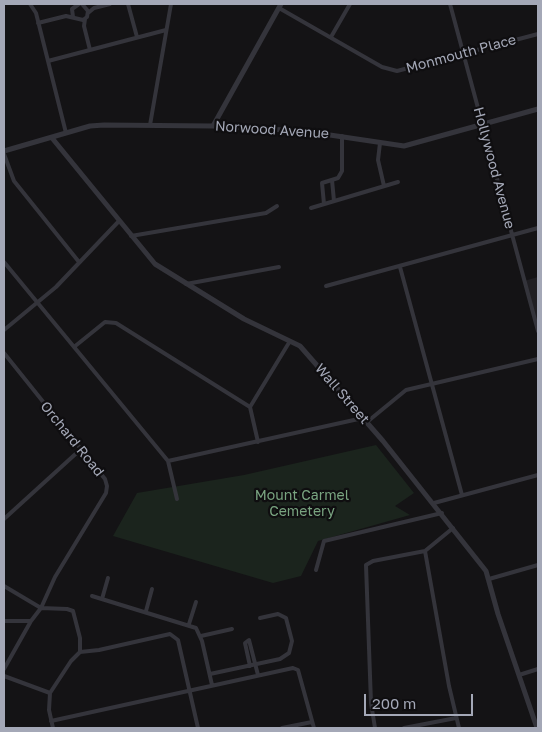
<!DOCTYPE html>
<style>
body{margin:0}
#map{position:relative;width:542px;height:732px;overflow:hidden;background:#141315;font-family:"Golos Text",sans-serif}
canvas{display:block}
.frame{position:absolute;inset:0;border:5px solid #a4a8b7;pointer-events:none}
.scale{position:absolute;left:364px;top:694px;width:109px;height:22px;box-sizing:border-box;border:2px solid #a4a8b7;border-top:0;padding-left:6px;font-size:15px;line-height:18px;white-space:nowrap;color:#a4a8b7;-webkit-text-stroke:4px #0f0e10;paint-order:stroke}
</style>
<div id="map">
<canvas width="542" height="732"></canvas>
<div class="frame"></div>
<div class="scale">200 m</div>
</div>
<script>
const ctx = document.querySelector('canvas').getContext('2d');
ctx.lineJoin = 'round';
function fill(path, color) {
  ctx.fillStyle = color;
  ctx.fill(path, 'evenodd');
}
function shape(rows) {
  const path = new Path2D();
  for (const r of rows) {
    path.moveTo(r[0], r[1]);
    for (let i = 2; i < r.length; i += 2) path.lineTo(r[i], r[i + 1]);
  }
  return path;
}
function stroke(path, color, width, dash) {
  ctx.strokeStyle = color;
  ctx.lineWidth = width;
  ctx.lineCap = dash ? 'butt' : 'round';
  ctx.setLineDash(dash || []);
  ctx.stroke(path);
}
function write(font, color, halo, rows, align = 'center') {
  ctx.font = font + ' "Golos Text",sans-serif';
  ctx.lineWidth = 4.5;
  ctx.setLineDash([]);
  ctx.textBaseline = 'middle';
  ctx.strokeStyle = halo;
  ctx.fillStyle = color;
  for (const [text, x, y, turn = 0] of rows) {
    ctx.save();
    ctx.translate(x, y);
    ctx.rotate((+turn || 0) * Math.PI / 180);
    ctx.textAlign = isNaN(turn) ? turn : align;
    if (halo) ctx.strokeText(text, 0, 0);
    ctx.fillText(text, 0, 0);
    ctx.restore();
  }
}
const built = shape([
 [538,277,538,331,524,281]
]);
const green = shape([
 [376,445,414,493,395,506,410,515,318,541,301,576,273,583,113,536,137,493,244,475]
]);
const minor = shape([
 [30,4,36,13,66,133],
 [128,4,137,37],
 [450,4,538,331],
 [279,8,382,67,397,71,538,34],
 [88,13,94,8,110,4],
 [73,17,72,9,79,4],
 [85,19,84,26,90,50],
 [38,23,66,16,83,20,87,17,88,11,82,4],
 [331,37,350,4],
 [48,61,166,30],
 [150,125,171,4],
 [380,143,378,160,384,186],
 [4,154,14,181,79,262],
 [332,180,334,201],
 [324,204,322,183,338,178,342,171,342,136],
 [311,208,398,182],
 [131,236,266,213,277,206],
 [4,262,168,461,177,499],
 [400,267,462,495],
 [186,284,279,267],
 [326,286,538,228],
 [4,330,56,287,119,221],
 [74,347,105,322,116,323,250,407,258,442],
 [4,353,105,479,107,486,106,493,55,577,41,608,31,621,4,669],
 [250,407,290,341],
 [367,422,406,390,538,359],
 [168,461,363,418],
 [434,503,538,475],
 [4,519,81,449],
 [425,551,449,686,459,728],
 [316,570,324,541,442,513],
 [489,579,538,565],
 [4,586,41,608,67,609,73,611,80,638,80,652],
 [92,596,196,628,202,641,212,685],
 [102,599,108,578],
 [146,611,152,589],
 [4,621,31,621],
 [189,624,196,602],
 [201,636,232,629],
 [250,666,245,643,249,640,258,675],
 [210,674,280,659,289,653,292,641,286,618,278,614,260,618],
 [519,675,538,669],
 [4,676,50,693],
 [51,721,293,668,298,670,314,728],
 [53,728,49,710,50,693,71,661,80,652,99,650,170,634,178,640,198,728],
 [282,728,312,722],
 [375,728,371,703,366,565,373,561,425,551,453,528],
 [404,728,456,718]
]);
const tertiary = shape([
 [213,126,281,4],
 [52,138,155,264,244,319,300,346,383,441,486,571,498,614,537,728],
 [4,151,90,126,104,125,213,126,303,131,404,146,538,109]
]);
const streetNames = [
 ["Monmouth Place",461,54,-15],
 ["Norwood Avenue",272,130,4],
 ["Hollywood Avenue",494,168,75],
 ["Wall Street",342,394,49],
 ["Orchard Road",72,439,51]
];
const parkNames = [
 ["Mount Carmel",302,496],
 ["Cemetery",302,512]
];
fill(built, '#201f23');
fill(green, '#1b241d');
stroke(minor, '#34343b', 4);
stroke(tertiary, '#34343b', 5);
write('14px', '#a4a8b7', '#0f0e10', streetNames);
write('14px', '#79a480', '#0f0e10', parkNames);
</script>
